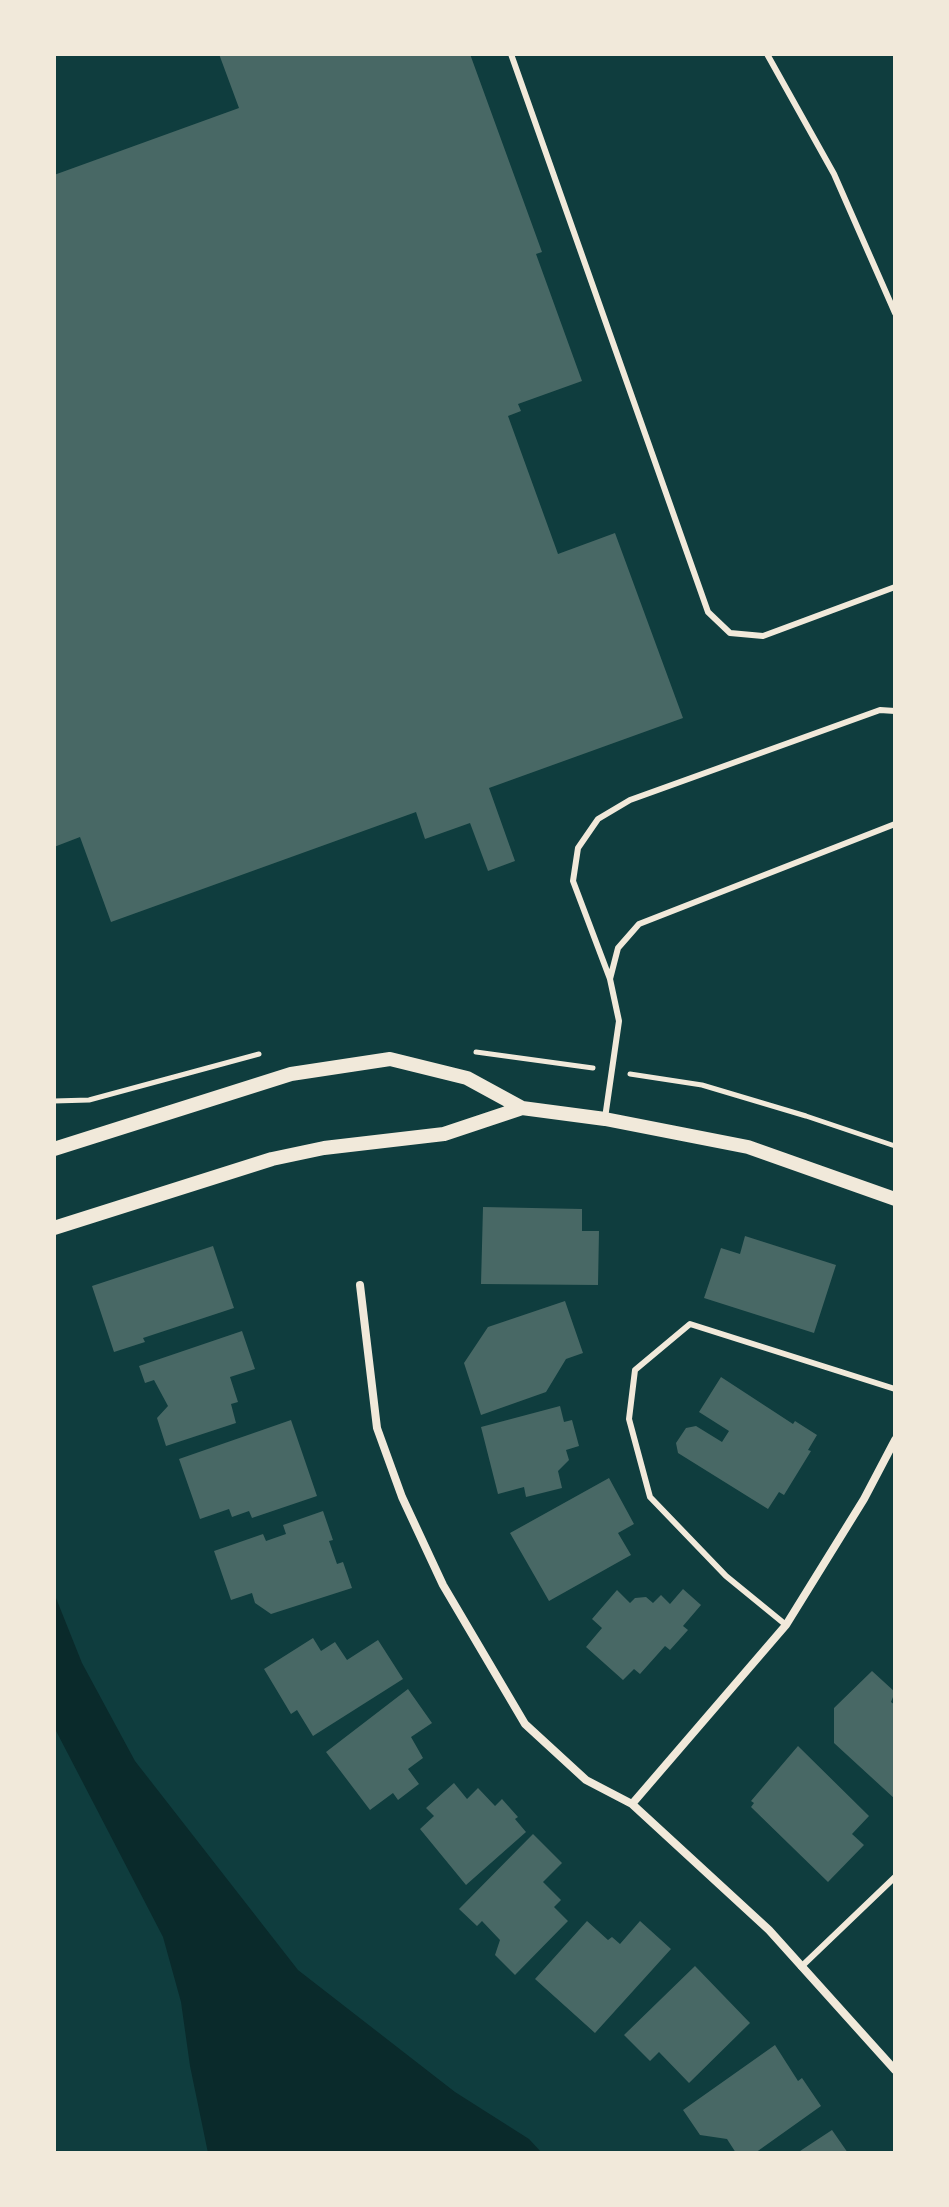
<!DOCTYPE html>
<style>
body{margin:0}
#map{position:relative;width:949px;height:2207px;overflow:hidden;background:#0f3d3e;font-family:"Sofia Sans Condensed",sans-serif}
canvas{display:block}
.frame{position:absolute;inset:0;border:56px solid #f1e9da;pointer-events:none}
</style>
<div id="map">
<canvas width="949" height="2207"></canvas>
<div class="frame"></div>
</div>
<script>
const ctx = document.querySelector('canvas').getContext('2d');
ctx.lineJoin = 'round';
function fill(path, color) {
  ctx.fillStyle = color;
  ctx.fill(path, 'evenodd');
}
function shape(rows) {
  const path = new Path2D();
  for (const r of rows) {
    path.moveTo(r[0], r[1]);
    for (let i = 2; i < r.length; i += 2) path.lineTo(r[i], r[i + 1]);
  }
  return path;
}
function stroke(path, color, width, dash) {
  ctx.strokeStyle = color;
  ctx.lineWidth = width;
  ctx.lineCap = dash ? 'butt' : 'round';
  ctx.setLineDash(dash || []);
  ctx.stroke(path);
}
const water = shape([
 [54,1593,82,1663,135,1761,298,1970,455,2092,529,2139,542,2153,208,2153,190,2066,181,2002,163,1937,54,1727]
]);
const building = shape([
 [219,54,470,54,542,252,536,254,582,381,518,404,521,411,508,416,558,554,615,533,683,718,489,788,515,861,488,871,470,823,425,839,416,812,111,922,80,837,54,847,54,175,239,108],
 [483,1207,582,1209,582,1231,599,1231,598,1285,481,1284],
 [745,1236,836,1265,814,1333,704,1298,721,1248,740,1254],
 [213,1246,234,1308,143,1338,145,1342,114,1352,92,1286],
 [565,1301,583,1353,566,1359,546,1392,481,1415,464,1363,488,1327],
 [242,1331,255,1369,230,1377,238,1402,231,1404,236,1423,166,1446,157,1418,168,1406,154,1380,145,1383,139,1366],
 [721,1377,793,1424,795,1421,817,1435,808,1450,811,1451,784,1495,779,1492,768,1509,678,1453,676,1443,686,1428,696,1426,722,1442,729,1431,699,1412],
 [560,1406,564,1422,572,1420,579,1446,566,1450,569,1460,558,1471,562,1488,526,1497,524,1487,498,1494,481,1427],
 [291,1420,317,1496,252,1518,249,1511,232,1517,229,1509,200,1519,179,1459],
 [609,1478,634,1524,618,1533,631,1555,549,1601,510,1533],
 [323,1511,333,1540,329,1541,337,1564,343,1562,352,1588,271,1614,255,1603,252,1593,231,1600,214,1551,263,1534,266,1541,286,1534,283,1525],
 [683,1589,701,1605,683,1626,688,1630,670,1650,665,1646,640,1674,634,1669,623,1680,586,1647,602,1628,592,1619,617,1590,630,1603,635,1598,646,1597,653,1603,661,1595,670,1604],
 [313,1638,321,1651,335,1642,347,1660,378,1640,403,1679,313,1736,297,1710,291,1714,264,1669],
 [872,1671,895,1692,891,1702,895,1705,895,1799,834,1743,834,1708],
 [408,1689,432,1723,411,1737,423,1758,408,1769,419,1784,398,1800,393,1793,370,1810,326,1752],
 [798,1746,869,1816,852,1834,864,1845,828,1882,751,1807,754,1803,751,1801],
 [454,1783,467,1799,478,1788,495,1806,502,1799,518,1817,515,1819,526,1832,466,1885,420,1829,434,1816,426,1808],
 [533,1834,562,1863,543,1882,561,1900,554,1907,568,1921,515,1975,495,1955,500,1940,482,1921,477,1926,459,1909],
 [587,1921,608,1940,612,1937,620,1944,640,1921,671,1949,595,2033,535,1979],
 [695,1966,750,2023,689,2083,659,2052,650,2061,624,2035],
 [775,2045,798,2081,802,2078,821,2106,755,2153,736,2153,727,2139,700,2135,683,2110],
 [832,2130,848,2153,797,2153]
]);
const path = shape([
 [476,1052,593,1068],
 [630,1074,702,1085,806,1116,895,1146],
 [54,1101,89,1100,259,1054]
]);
const service = shape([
 [511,54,708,612,730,633,763,636,895,587],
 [767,54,834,174,895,313],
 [610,979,618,948,639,924,895,824],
 [605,1118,619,1021,610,979,573,881,578,848,598,819,630,800,880,710,895,711],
 [786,1625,726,1576,650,1497,629,1419,635,1370,690,1324,895,1389],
 [801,1967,895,1877]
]);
const minor = shape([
 [360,1285,377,1428,402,1497,443,1585,525,1724,586,1780,632,1804,769,1930,895,2070],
 [632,1804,786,1625,864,1499,895,1440]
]);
const tertiary = shape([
 [54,1149,291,1074,390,1059,467,1078,522,1108,605,1119,748,1147,895,1199],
 [54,1228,272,1159,324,1148,444,1134,522,1108]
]);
fill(water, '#0a2a2b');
fill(building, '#486865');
stroke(path, '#f1e9da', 5);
stroke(service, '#f1e9da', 6);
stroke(minor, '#f1e9da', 8);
stroke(tertiary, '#f1e9da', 14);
</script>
